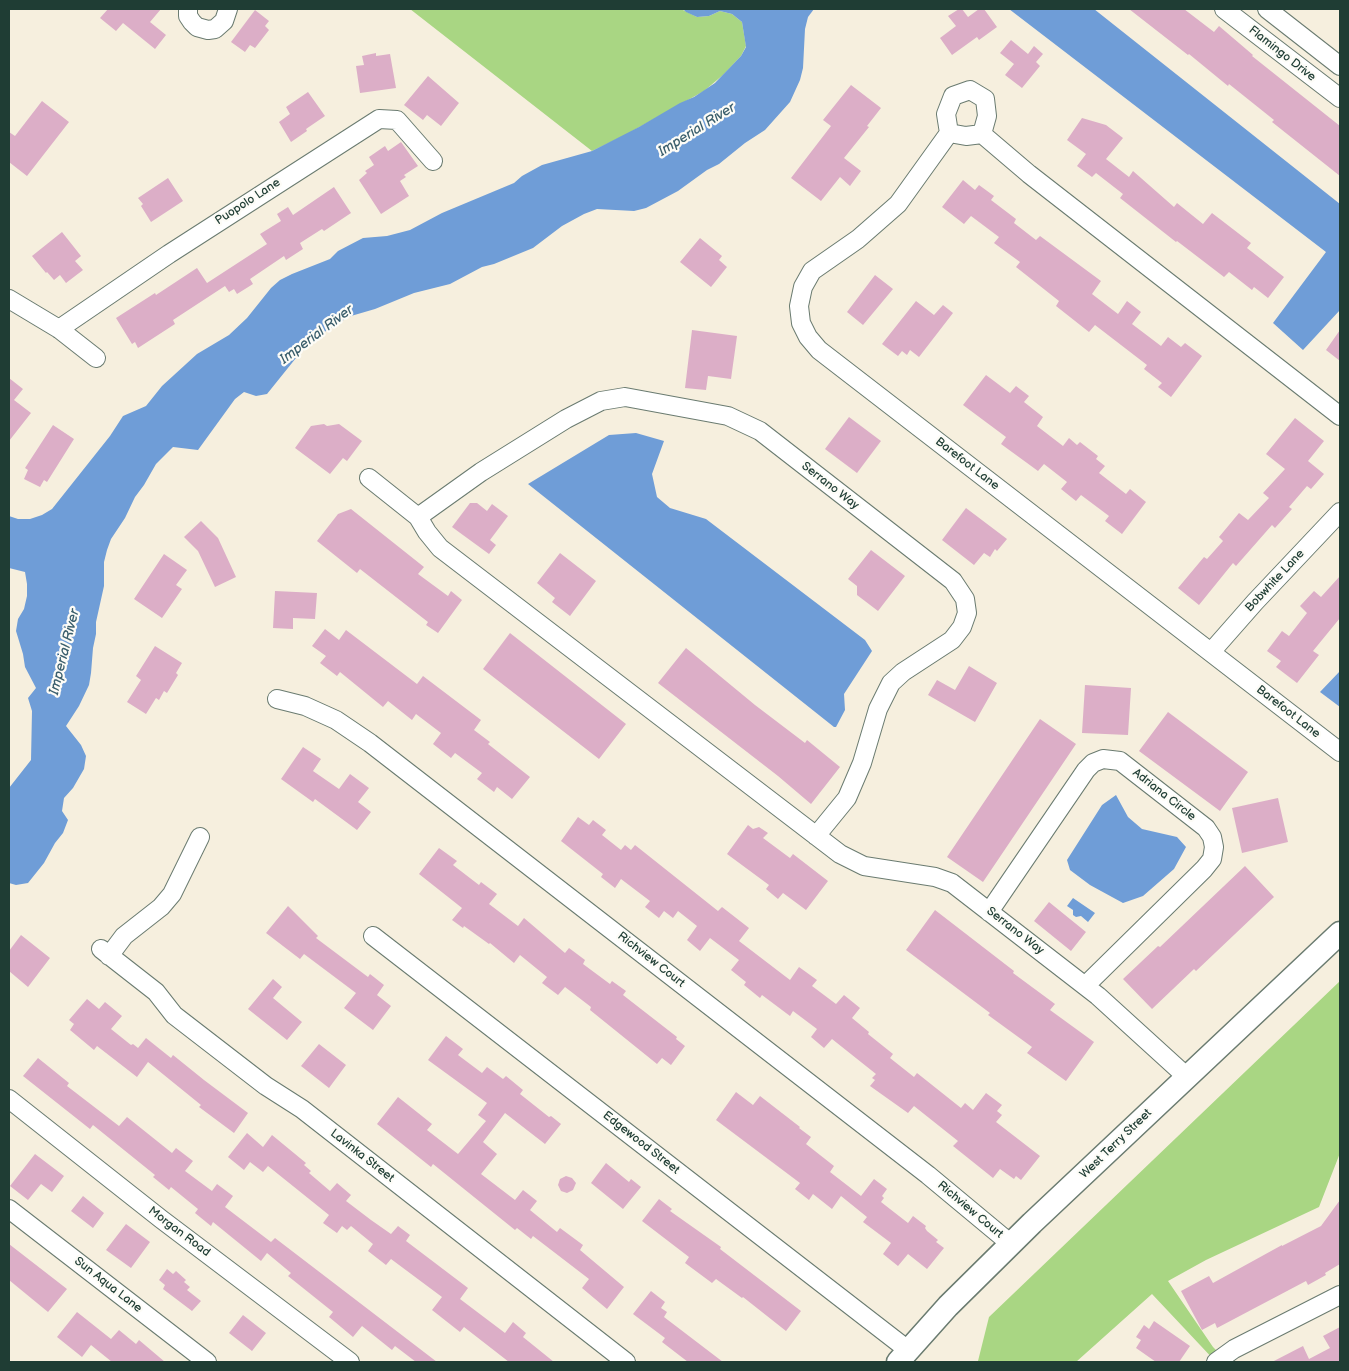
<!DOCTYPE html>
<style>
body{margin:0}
#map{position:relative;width:1349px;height:1371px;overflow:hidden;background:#f6efde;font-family:"Balsamiq Sans",sans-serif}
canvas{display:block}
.frame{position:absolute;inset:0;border:10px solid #1f3d34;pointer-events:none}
</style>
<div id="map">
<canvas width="1349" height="1371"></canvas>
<div class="frame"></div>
</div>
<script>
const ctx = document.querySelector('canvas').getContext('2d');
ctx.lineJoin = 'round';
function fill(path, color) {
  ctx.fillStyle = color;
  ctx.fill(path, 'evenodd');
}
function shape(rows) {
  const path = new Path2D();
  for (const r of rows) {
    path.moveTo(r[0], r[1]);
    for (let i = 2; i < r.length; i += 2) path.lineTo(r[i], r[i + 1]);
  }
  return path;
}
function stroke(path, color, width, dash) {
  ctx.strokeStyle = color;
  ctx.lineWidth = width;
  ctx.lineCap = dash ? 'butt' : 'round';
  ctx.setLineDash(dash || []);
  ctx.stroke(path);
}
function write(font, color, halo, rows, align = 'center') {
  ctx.font = font + ' "Balsamiq Sans",sans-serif';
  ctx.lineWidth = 4.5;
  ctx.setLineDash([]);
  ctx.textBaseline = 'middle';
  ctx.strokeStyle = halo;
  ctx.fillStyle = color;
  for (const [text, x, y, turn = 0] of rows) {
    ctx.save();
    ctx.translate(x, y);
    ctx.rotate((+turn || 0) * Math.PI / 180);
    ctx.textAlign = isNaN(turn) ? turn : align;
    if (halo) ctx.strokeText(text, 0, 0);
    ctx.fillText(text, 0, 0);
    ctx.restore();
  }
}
const green = shape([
 [410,9,681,9,697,17,709,16,720,11,732,14,742,22,746,46,741,56,723,75,704,91,627,134,592,151],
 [1340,981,1340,1153,1319,1207,1206,1260,1168,1281,1213,1347,1228,1362,1216,1362,1152,1294,1076,1362,982,1362,978,1361,989,1317]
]);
const water = shape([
 [683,9,814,9,808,17,805,29,803,68,800,80,790,102,765,130,745,143,719,164,707,170,678,191,646,208,634,211,597,209,584,214,562,226,533,248,494,264,482,267,450,284,414,293,375,309,351,316,338,323,317,337,300,353,267,394,256,396,244,392,235,399,198,450,173,447,156,464,144,485,135,497,125,518,111,539,107,550,104,562,104,586,96,622,96,634,93,648,91,673,89,685,79,706,66,726,81,745,86,756,84,769,73,788,64,798,62,811,68,820,63,833,55,843,44,863,28,883,16,885,9,883,9,788,31,760,32,711,28,698,36,688,25,667,23,654,16,631,18,619,24,609,27,596,27,584,25,572,9,568,9,516,18,519,30,519,42,515,52,509,110,436,123,416,146,406,162,386,197,354,229,335,247,318,271,288,280,280,292,274,330,259,338,251,363,238,387,236,410,230,442,213,514,183,522,176,542,165,592,151,639,127,680,103,694,97,715,83,741,56,746,47,742,22,732,14,720,11,709,16,697,17,686,12],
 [1009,9,1094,9,1340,204,1340,310,1303,350,1273,323,1326,252],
 [636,433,664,441,652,474,657,497,670,508,706,519,865,640,872,651,844,694,845,710,836,727,834,727,528,484,609,435],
 [1340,671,1340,707,1320,692],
 [1116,795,1128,817,1142,829,1177,837,1186,847,1174,869,1143,896,1123,903,1090,885,1070,870,1067,860,1102,805],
 [1073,898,1095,913,1088,922,1081,916,1076,917,1073,915,1073,910,1067,906]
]);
const building = shape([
 [108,9,161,9,150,22,166,35,155,49,123,23,116,31,100,18],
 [959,9,962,9,968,17,979,9,984,9,997,27,979,40,977,37,952,55,940,38,956,26,948,16],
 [1129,9,1184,9,1214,32,1219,26,1253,55,1252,56,1340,126,1340,176,1272,122,1274,120,1229,84,1228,86,1189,54,1188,55],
 [255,10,269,21,265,26,269,30,255,48,250,45,245,52,231,42],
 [1011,40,1028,54,1034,46,1043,54,1036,62,1040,66,1022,88,1005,75,1014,64,1000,53],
 [376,53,376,56,390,54,396,88,360,93,356,66,364,65,362,56],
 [428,76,459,103,441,126,427,115,423,120,404,105],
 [851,85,881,108,867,126,869,127,844,158,861,171,850,186,840,177,821,201,791,178,831,126,823,120],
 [308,92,325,116,306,129,307,131,291,142,279,122,290,114,286,107],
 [42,101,69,122,27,176,9,162,9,132,15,136],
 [1082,118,1106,125,1123,138,1106,159,1129,177,1133,171,1174,207,1177,203,1203,224,1212,213,1251,243,1247,248,1284,277,1268,298,1254,287,1252,290,1229,272,1224,277,1177,241,1176,242,1120,198,1123,194,1096,173,1092,177,1077,166,1086,154,1067,140],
 [401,142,418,166,404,175,406,177,400,181,409,196,381,214,359,180,367,173,365,171,374,165,369,157,385,146,388,151],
 [168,178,183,201,151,222,141,206,143,204,138,198],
 [963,180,975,190,979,185,994,196,991,200,1016,219,1014,223,1036,240,1040,236,1101,281,1092,294,1118,314,1127,301,1141,312,1132,324,1161,346,1168,337,1181,347,1185,343,1202,356,1171,397,1158,387,1162,383,1144,369,1147,365,1095,325,1089,332,1056,306,1059,301,1016,267,1020,262,994,243,999,237,971,216,964,224,942,207],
 [334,187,351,213,324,231,322,229,300,243,303,249,286,260,284,256,250,279,253,284,237,294,234,289,229,292,225,286,173,320,175,324,138,348,135,342,132,344,116,318,155,293,156,295,197,268,207,283,267,244,260,234,281,221,277,214,288,207,293,215],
 [62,232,81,256,75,261,83,270,66,283,60,275,54,280,47,272,46,273,32,256],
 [700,238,722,256,719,260,727,267,711,287,680,262],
 [875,275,893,289,863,325,847,312],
 [916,301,934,315,943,305,953,313,919,357,910,350,907,355,902,351,898,356,882,344],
 [692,330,737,336,731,379,708,376,706,390,685,388],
 [1340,330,1340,361,1326,350],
 [986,375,1010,393,1016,386,1029,396,1024,402,1043,417,1037,426,1063,446,1069,438,1077,445,1080,442,1098,456,1096,459,1105,466,1099,473,1126,494,1130,489,1146,502,1122,534,1105,521,1109,516,1081,495,1076,501,1061,489,1067,482,1044,464,1038,471,1001,444,1006,437,963,405],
 [9,378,23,389,14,400,31,413,9,441],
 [849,417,881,441,857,473,825,449],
 [1295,418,1324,441,1308,461,1324,474,1311,489,1307,486,1289,507,1292,509,1275,528,1272,525,1236,566,1233,563,1199,605,1178,588,1204,557,1207,559,1223,541,1219,537,1239,513,1248,520,1269,498,1263,493,1285,469,1266,454],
 [324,424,327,426,339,424,362,441,347,461,343,458,330,474,295,448,311,426],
 [53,425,74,439,47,482,44,480,40,487,24,479,28,470,25,468],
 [470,503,477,503,487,511,492,504,508,516,490,540,496,545,489,554,452,527],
 [966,508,1007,539,997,551,995,549,990,557,984,553,974,565,942,540],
 [351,509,424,567,418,574,448,596,451,591,462,600,438,633,426,625,428,622,360,569,357,573,317,541,338,514],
 [201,521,218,538,236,577,215,587,198,551,184,537],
 [871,550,905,576,878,611,857,595,857,586,848,579],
 [560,553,596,581,570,616,552,602,555,598,537,583],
 [164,554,187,570,176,585,182,589,162,618,134,599],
 [1340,576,1340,618,1313,651,1319,655,1297,683,1276,667,1281,661,1267,651,1282,631,1289,636,1307,613,1300,606,1314,591,1321,597],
 [275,591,317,593,315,619,293,618,293,629,273,628],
 [325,629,339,640,346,630,417,684,423,676,481,720,474,730,490,742,488,744,530,777,512,799,497,787,494,792,477,779,482,773,455,753,451,758,433,744,441,733,416,714,412,720,388,701,383,707,340,672,337,676,320,663,326,656,312,646],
 [510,633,626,724,599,759,483,669],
 [155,646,182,663,176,673,178,675,167,693,164,691,159,700,156,698,146,714,127,702,141,680,136,676],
 [686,648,755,705,805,743,807,740,840,767,811,804,778,776,658,683],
 [969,666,997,683,975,722,928,695,937,680,955,690],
 [1085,685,1131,688,1128,735,1082,733],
 [1168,712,1248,772,1220,811,1139,751],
 [1040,719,1076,744,983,882,947,857],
 [303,747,321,759,313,771,339,789,350,774,369,788,358,802,371,812,357,830,315,799,313,802,281,779],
 [1278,798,1288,842,1242,853,1232,808],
 [578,817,589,825,593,820,606,830,602,835,621,850,625,845,631,850,635,845,718,911,722,907,749,928,739,941,790,980,799,967,817,980,812,986,836,1004,844,995,860,1008,852,1018,869,1032,868,1034,893,1054,890,1058,914,1077,917,1073,961,1108,965,1103,973,1110,986,1093,1002,1105,997,1111,1002,1115,996,1122,1040,1156,1021,1180,1016,1176,1014,1179,1000,1169,993,1178,953,1146,958,1141,914,1106,908,1113,870,1086,875,1080,872,1078,876,1074,832,1039,824,1048,811,1037,817,1029,793,1011,790,1016,762,995,760,998,744,985,746,982,731,970,739,960,710,938,700,951,687,940,697,926,678,911,673,918,664,911,659,918,645,907,650,901,621,879,615,888,601,877,603,874,561,841],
 [748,825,753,829,759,827,768,833,763,838,790,858,793,854,828,881,806,910,783,893,778,899,766,889,769,885,727,854],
 [439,848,457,861,453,865,479,885,481,882,497,894,489,904,518,926,524,918,565,953,569,948,585,960,583,964,610,984,612,981,626,991,623,995,677,1037,676,1039,685,1046,671,1065,662,1058,657,1064,590,1010,591,1007,565,987,558,995,542,983,547,977,520,955,514,963,490,943,489,944,464,926,463,928,452,920,462,908,419,874],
 [1245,866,1274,897,1196,971,1194,969,1152,1009,1123,979,1158,946,1160,947],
 [1049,902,1086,932,1071,951,1034,921],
 [288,906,318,936,316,938,368,977,370,974,384,985,377,995,391,1006,373,1030,344,1008,356,993,304,954,300,959,266,933],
 [935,910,1014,971,1013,973,1055,1004,1050,1010,1094,1042,1066,1081,1027,1053,1032,1047,988,1015,990,1013,906,950],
 [21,935,50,958,28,987,9,971,9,951],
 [273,979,282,987,273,998,302,1022,287,1040,248,1009],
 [87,999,99,1009,105,1002,122,1016,111,1029,131,1045,133,1044,138,1048,146,1038,171,1058,173,1055,204,1080,248,1113,234,1133,199,1107,201,1105,148,1062,137,1077,97,1046,94,1050,70,1030,74,1024,69,1020],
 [446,1036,463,1049,458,1055,482,1073,487,1067,503,1079,506,1076,523,1090,520,1094,549,1117,551,1116,561,1124,545,1144,505,1113,483,1142,497,1154,481,1174,515,1200,523,1190,537,1201,530,1210,557,1232,560,1228,583,1245,580,1250,624,1287,607,1309,582,1288,589,1279,533,1236,531,1239,517,1228,515,1230,433,1164,431,1167,377,1124,398,1097,432,1124,427,1130,458,1154,486,1121,478,1115,487,1103,428,1060],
 [319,1044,346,1065,329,1088,301,1066],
 [38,1058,69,1083,67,1086,119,1126,127,1117,172,1153,176,1148,193,1161,185,1171,212,1191,217,1184,233,1196,225,1207,271,1242,275,1238,437,1362,416,1362,395,1346,392,1350,362,1326,353,1337,329,1317,333,1312,288,1276,291,1273,267,1253,261,1261,213,1222,211,1226,195,1213,198,1209,171,1187,169,1190,153,1177,155,1175,93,1125,90,1129,23,1076],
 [736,1092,753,1105,760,1096,800,1127,799,1128,811,1137,806,1144,834,1166,830,1172,861,1196,874,1179,887,1189,882,1196,884,1198,881,1202,908,1223,913,1216,926,1226,925,1228,927,1231,938,1240,936,1242,944,1248,927,1269,908,1254,898,1266,883,1254,891,1243,863,1222,867,1217,841,1196,832,1209,813,1194,809,1200,795,1189,800,1183,716,1120],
 [247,1133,263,1147,272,1135,306,1163,304,1165,311,1171,309,1173,330,1191,337,1183,351,1195,346,1201,371,1220,391,1234,398,1226,410,1235,406,1241,468,1288,460,1299,505,1333,513,1322,526,1333,523,1337,554,1362,509,1362,464,1327,460,1332,432,1310,442,1297,391,1259,386,1265,368,1251,373,1244,351,1226,347,1230,342,1226,337,1233,323,1223,329,1215,268,1166,263,1172,250,1162,244,1170,228,1157],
 [35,1154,64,1176,52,1192,41,1184,28,1200,10,1186],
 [606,1163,629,1182,631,1179,641,1187,623,1209,591,1183],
 [566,1176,572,1178,576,1183,573,1190,567,1193,561,1191,558,1185,560,1179],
 [83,1196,104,1213,93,1228,71,1211],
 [659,1199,672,1209,670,1211,721,1247,720,1249,801,1311,786,1331,743,1297,742,1298,716,1279,712,1283,685,1263,689,1257,642,1221],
 [1340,1200,1340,1264,1325,1273,1326,1275,1308,1285,1306,1281,1217,1328,1215,1323,1202,1330,1181,1291,1209,1276,1213,1283,1282,1245,1282,1246,1321,1226],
 [126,1224,150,1242,131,1268,106,1250],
 [9,1244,67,1289,48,1312,9,1280],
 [167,1269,173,1274,176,1271,186,1280,184,1282,190,1287,187,1290,201,1301,192,1311,163,1289,165,1285,159,1280],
 [651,1291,665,1302,661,1308,667,1312,664,1317,723,1362,688,1362,662,1342,665,1338,633,1314],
 [77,1312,111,1339,119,1330,136,1344,139,1340,165,1362,112,1362,91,1345,82,1357,57,1337],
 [243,1315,266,1333,252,1351,229,1333],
 [1154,1321,1190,1346,1179,1362,1156,1362,1136,1348,1141,1340,1136,1337,1144,1325,1149,1329],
 [1340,1327,1340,1362,1272,1362,1303,1346,1309,1359,1330,1348,1323,1336]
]);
const minor = shape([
 [188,9,188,16,192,22,197,27,208,30,215,29,224,21,228,9],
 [1224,9,1340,98],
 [1267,9,1340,66],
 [949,133,966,136,982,134,1029,174,1340,416],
 [982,134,987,116,985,99,970,90,953,96,946,114,949,133,898,204,858,239,812,271,803,287,799,306,801,323,808,337,819,350,1340,752],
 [9,299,59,329,96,358],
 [59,329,169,254,379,119,397,120,433,161],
 [369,478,418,517,427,532,440,548,840,854,864,866,935,877,952,883,1098,996,1187,1077],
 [418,517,481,472,566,419,601,401,625,397,728,416,760,431,953,581,965,599,967,613,962,627,952,640,903,672,891,683,878,709,862,763,847,798,816,836],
 [1211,652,1255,602,1340,512],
 [277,699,305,706,336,720,370,743,928,1175,1011,1244],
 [989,912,1086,770,1093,763,1103,759,1120,761,1206,828,1212,837,1214,847,1212,859,1204,869,1085,986],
 [373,936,908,1350],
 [101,949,156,992,174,1015,266,1086,302,1109,626,1362],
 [109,956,124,936,161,907,172,894,200,837],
 [9,1099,161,1219,350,1362],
 [9,1209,207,1362],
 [1216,1362,1234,1349,1340,1295]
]);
const tertiary = shape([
 [898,1362,948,1306,1032,1223,1340,933]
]);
const streetNames = [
 ["Flamingo Drive",1282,54,38],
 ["Puopolo Lane",248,202,-33],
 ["Barefoot Lane",967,464,38],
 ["Serrano Way",830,486,38],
 ["Bobwhite Lane",1275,581,-47],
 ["Barefoot Lane",1288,712,38],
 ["Adriana Circle",1164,795,38],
 ["Serrano Way",1015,931,38],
 ["Richview Court",651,960,38],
 ["Edgewood Street",641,1143,38],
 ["West Terry Street",1116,1144,-44],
 ["Lavinka Street",362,1156,38],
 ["Richview Court",970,1210,40],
 ["Morgan Road",179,1232,37],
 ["Sun Aqua Lane",108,1285,38]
];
const waterNames = [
 ["Imperial River",697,130,-32],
 ["Imperial River",317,335,-37],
 ["Imperial River",65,652,-76]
];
fill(green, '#a9d683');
fill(water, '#6f9dd7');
fill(building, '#dcaec7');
stroke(minor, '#6a7b70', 20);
stroke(tertiary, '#6a7b70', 25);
stroke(minor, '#fff', 18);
stroke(tertiary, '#fff', 22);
write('12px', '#1f3d34', '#fdfcf7', streetNames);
write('italic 14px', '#3b5f6d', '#fdfcf7', waterNames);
</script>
